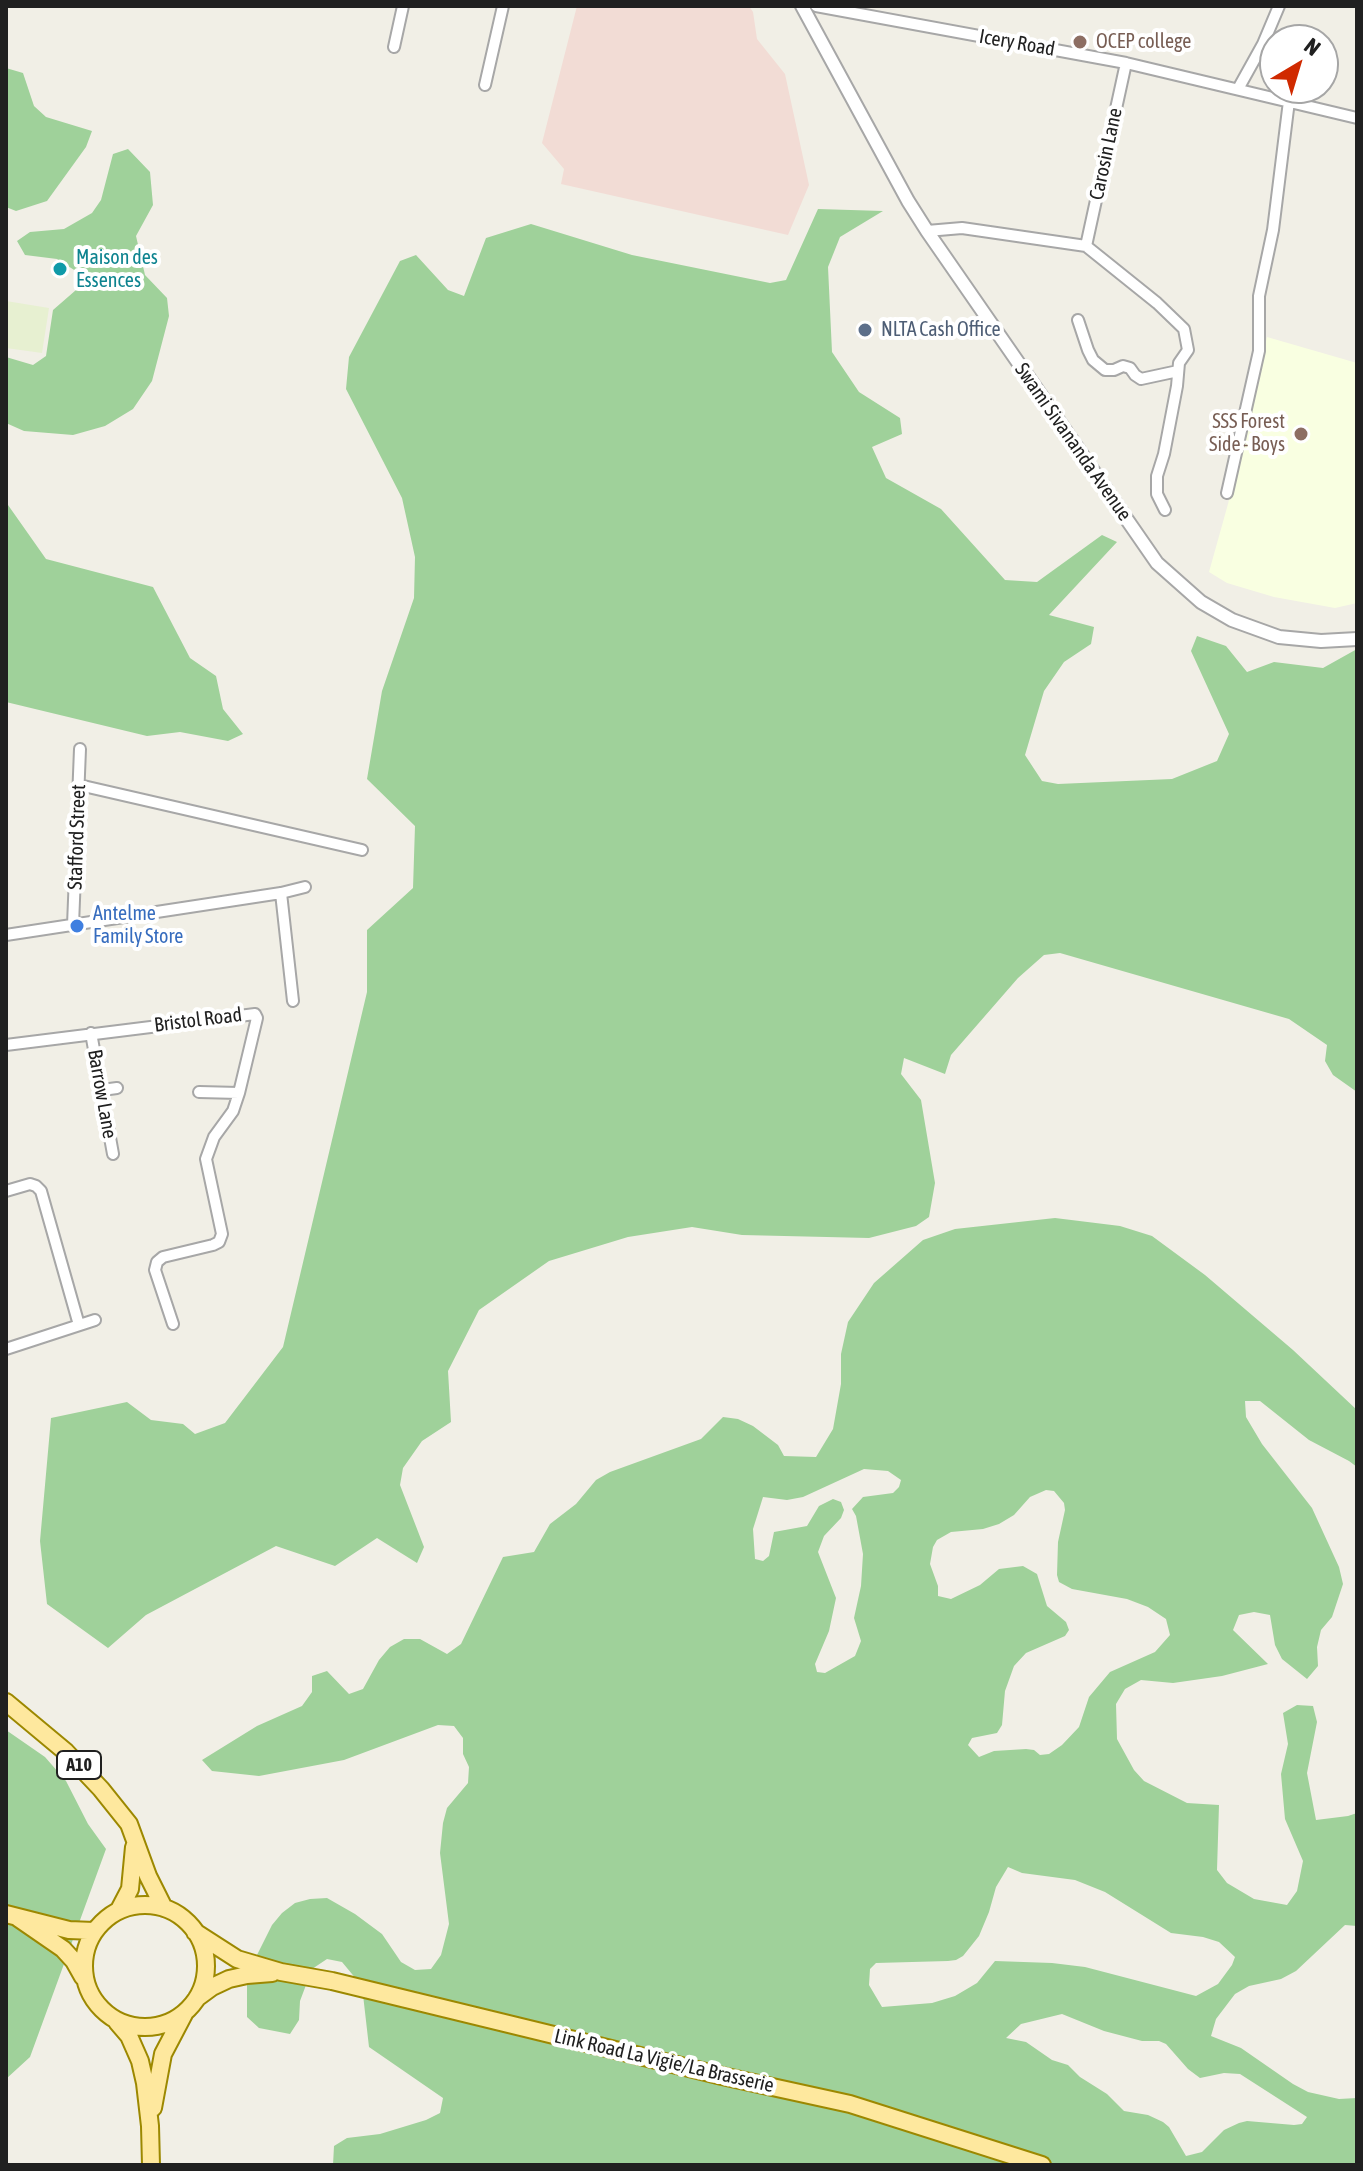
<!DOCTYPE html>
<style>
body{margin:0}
#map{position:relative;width:1363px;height:2171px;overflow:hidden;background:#f1efe6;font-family:"Asap Condensed",sans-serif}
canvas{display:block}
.frame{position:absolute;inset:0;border:8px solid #202020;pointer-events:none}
.north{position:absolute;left:1259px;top:24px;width:80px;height:80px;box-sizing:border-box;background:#fff;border:2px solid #a6a6a6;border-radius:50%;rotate:38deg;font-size:22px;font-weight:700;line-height:32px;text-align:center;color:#202020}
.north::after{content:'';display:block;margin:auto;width:28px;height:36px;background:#d02a00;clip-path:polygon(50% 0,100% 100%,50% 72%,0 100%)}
</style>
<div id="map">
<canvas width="1363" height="2171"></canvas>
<div class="frame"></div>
<div class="north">N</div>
</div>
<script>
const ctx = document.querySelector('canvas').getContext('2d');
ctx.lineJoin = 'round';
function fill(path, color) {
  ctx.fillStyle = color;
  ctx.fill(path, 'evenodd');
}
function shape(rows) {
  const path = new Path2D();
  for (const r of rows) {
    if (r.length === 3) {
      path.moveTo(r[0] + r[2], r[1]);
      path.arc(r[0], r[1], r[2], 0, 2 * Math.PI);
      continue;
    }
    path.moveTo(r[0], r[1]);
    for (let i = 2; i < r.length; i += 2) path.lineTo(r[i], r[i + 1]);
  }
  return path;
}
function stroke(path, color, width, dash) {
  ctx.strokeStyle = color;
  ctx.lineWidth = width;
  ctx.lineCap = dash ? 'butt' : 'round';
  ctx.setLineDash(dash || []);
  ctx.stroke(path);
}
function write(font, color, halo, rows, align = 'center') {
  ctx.font = font + ' "Asap Condensed",sans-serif';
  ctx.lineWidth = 8;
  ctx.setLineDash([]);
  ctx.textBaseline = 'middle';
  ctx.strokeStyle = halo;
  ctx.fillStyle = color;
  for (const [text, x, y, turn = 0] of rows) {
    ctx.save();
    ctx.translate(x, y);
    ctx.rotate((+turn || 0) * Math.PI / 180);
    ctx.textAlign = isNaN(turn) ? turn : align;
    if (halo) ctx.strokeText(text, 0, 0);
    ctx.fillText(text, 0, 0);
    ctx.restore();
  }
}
const commercial = shape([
 [577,6,749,6,753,12,757,39,785,74,809,185,788,235,561,184,564,169,542,143]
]);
const education = shape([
 [1267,337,1357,363,1357,603,1335,608,1274,597,1227,583,1209,572,1228,504]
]);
const farmland = shape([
 [6,301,49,308,42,353,6,348]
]);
const forest = shape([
 [6,68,23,73,34,106,46,117,92,131,86,147,47,201,16,211,6,207],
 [128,149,150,172,153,205,136,236,145,275,167,298,169,316,152,381,133,409,105,426,73,435,24,431,6,423,6,357,33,365,46,356,53,310,76,290,82,275,57,259,25,255,17,241,30,232,64,229,92,213,101,200,113,154],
 [818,209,883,211,840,237,828,267,832,352,859,392,900,418,902,434,872,447,886,478,941,509,1005,580,1037,582,1102,535,1117,542,1049,615,1094,627,1091,644,1064,662,1044,691,1025,755,1042,781,1058,784,1172,779,1217,761,1229,734,1191,651,1197,636,1226,646,1247,672,1274,662,1323,668,1357,649,1357,1092,1333,1075,1325,1061,1327,1045,1289,1019,1060,953,1044,955,1018,978,951,1055,945,1074,904,1058,901,1074,921,1100,935,1183,929,1217,916,1226,869,1238,742,1235,692,1227,628,1237,549,1261,479,1310,448,1371,451,1422,422,1441,403,1468,400,1485,424,1547,417,1563,377,1538,335,1566,276,1546,146,1615,108,1648,47,1604,40,1541,51,1418,127,1402,151,1420,183,1424,195,1434,225,1423,283,1347,367,992,367,930,413,888,415,826,367,779,382,691,414,598,415,557,402,498,346,389,349,357,400,261,416,255,448,290,464,296,486,238,531,224,632,255,770,283,786,280],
 [6,504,8,505,46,559,153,587,190,658,216,676,223,709,243,734,228,741,180,732,147,736,6,702],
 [1055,1218,1120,1226,1152,1236,1205,1275,1293,1350,1357,1410,1357,1467,1349,1461,1309,1440,1260,1401,1245,1401,1246,1417,1262,1444,1312,1508,1339,1567,1343,1584,1332,1617,1321,1630,1317,1647,1318,1666,1307,1679,1282,1659,1275,1645,1270,1615,1254,1612,1239,1615,1233,1630,1268,1664,1222,1676,1173,1683,1141,1680,1125,1689,1116,1704,1117,1739,1134,1770,1144,1781,1187,1803,1219,1805,1217,1870,1227,1883,1254,1899,1287,1905,1297,1891,1303,1861,1285,1819,1281,1774,1288,1744,1283,1713,1297,1705,1313,1706,1317,1722,1307,1773,1316,1820,1348,1816,1357,1813,1357,1864,1355,1865,1357,1867,1357,1926,1345,1925,1296,1971,1281,1979,1249,1986,1235,1994,1216,2019,1211,2036,1241,2048,1293,2084,1308,2092,1339,2099,1357,2098,1357,2165,333,2165,334,2146,347,2138,380,2134,426,2120,440,2113,443,2098,369,2047,362,1986,342,1962,327,1959,312,1969,300,2001,299,2020,290,2034,259,2028,247,2017,247,1975,272,1925,282,1913,295,1903,310,1899,327,1898,355,1914,382,1934,401,1962,415,1970,431,1969,441,1955,449,1924,440,1853,443,1823,447,1808,468,1783,469,1767,463,1754,463,1738,454,1726,438,1725,344,1760,259,1776,212,1771,202,1760,257,1726,302,1706,312,1692,312,1676,327,1671,349,1694,363,1689,379,1660,390,1647,404,1639,420,1639,447,1654,461,1644,503,1557,534,1552,550,1524,576,1504,596,1480,610,1472,701,1439,723,1417,738,1419,753,1426,778,1445,784,1456,816,1457,833,1429,841,1384,841,1354,848,1322,874,1283,923,1240,955,1229],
 [864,1469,888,1471,901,1480,899,1487,893,1493,863,1497,852,1509,856,1516,863,1554,861,1586,854,1618,861,1641,855,1656,825,1673,817,1672,815,1664,829,1631,836,1598,818,1552,824,1536,841,1518,844,1510,841,1502,833,1499,819,1506,807,1526,774,1532,769,1556,763,1561,755,1559,753,1529,763,1497,787,1500,803,1497],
 [1046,1490,1054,1491,1064,1503,1065,1510,1058,1542,1057,1575,1059,1582,1072,1589,1127,1599,1148,1607,1166,1619,1170,1635,1155,1652,1110,1672,1089,1697,1079,1727,1062,1745,1049,1754,1040,1755,1034,1750,1026,1749,994,1751,979,1757,968,1745,972,1738,997,1733,1002,1725,1005,1691,1014,1666,1026,1653,1065,1636,1069,1630,1066,1622,1047,1606,1037,1574,1023,1566,999,1569,980,1585,951,1599,938,1596,938,1586,930,1564,933,1547,937,1540,951,1532,983,1529,999,1524,1014,1515,1030,1497],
 [1008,1867,1022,1873,1075,1880,1105,1892,1171,1933,1203,1937,1219,1942,1235,1957,1232,1965,1218,1984,1196,1996,1085,1967,1052,1963,995,1961,977,1983,955,1996,932,2003,882,2007,869,1985,870,1969,876,1963,948,1961,956,1960,963,1956,979,1936,989,1912,996,1887],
 [1062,2014,1104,2031,1142,2041,1159,2041,1166,2044,1188,2069,1200,2078,1224,2073,1240,2074,1307,2117,1302,2124,1294,2125,1247,2121,1239,2123,1224,2130,1202,2152,1186,2156,1169,2127,1163,2122,1148,2115,1124,2111,1107,2094,1080,2077,1068,2065,1052,2060,1026,2042,1006,2038,1021,2024],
 [6,1730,45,1757,66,1781,88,1824,106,1849,30,2057,6,2079]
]);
const minor = shape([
 [816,6,1126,63,1357,118],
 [394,47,403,6],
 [485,85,503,6],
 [1238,89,1263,44,1279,6],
 [927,231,962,228,1086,246,1157,303,1184,329,1188,350,1179,363,1177,386,1164,454,1157,476,1157,494,1165,510],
 [1086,246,1126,63],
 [1078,320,1088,350,1093,360,1105,370,1114,370,1123,366,1130,368,1135,375,1141,379,1178,371],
 [1227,493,1259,351,1259,296,1273,230,1289,101],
 [79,785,362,850],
 [281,893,293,1001],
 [73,925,80,749],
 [6,935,281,893,305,887],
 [91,1033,113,1154],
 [6,1045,255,1014,257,1018,239,1093,233,1111,214,1137,206,1159,222,1234,219,1242,213,1245,163,1257,157,1262,155,1270,173,1324],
 [102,1090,117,1088],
 [199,1092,239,1093],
 [6,1191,30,1184,36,1186,41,1191,79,1325],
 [6,1349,95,1320]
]);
const tertiary = shape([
 [802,6,908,201,927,231,1157,563,1201,602,1232,620,1279,637,1321,641,1357,639]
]);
const primary = shape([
 [6,1702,66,1752,101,1789,129,1824,148,1876,164,1908],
 [145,1966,61],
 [119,1910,130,1889,134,1847],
 [6,1914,69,1930,94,1931],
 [18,1918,63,1949,74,1961,83,1977],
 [195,1932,237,1959,281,1972,332,1981,722,2076,850,2104,1042,2165],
 [197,1998,212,1987,229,1979,247,1975,272,1973],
 [117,2022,129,2036,140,2061,145,2083,150,2126,151,2165],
 [153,2108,163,2054,184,2014]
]);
const markers = [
 [1080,42,8,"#8d6e63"],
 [60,269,8,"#0f9aa8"],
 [865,330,8,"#5c6f8a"],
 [1301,434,8,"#8d6e63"],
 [77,926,8,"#3f7fe0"]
];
const shields = [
 [79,1765,44]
];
const shieldNames = [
 ["A10",79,1765]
];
const educationNames = [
 ["OCEP college",1096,42],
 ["SSS Forest",1285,422,"right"],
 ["Side - Boys",1285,445,"right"]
];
const streetNames = [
 ["Icery Road",1017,43,10],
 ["Carosin Lane",1106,154,-78],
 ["Swami Sivananda Avenue",1073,442,55],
 ["Stafford Street",77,837,-88],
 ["Bristol Road",198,1020,-7],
 ["Barrow Lane",102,1094,80],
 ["Link Road La Vigie/La Brasserie",664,2061,13]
];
const cultureNames = [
 ["Maison des",76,258],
 ["Essences",76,281]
];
const serviceNames = [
 ["NLTA Cash Office",881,330]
];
const shopNames = [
 ["Antelme",93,914],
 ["Family Store",93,937]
];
fill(commercial, '#f2dcd5');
fill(education, '#f9ffe1');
fill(farmland, '#e7f0d1');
fill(forest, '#9fd19a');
stroke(minor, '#a7a7a7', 14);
stroke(tertiary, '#a7a7a7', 16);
stroke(primary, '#9c8800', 20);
stroke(minor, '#fff', 10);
stroke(tertiary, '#fff', 12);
stroke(primary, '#fee89e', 16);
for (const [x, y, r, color] of markers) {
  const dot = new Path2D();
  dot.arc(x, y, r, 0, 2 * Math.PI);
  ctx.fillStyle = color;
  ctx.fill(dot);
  stroke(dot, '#fff', 3);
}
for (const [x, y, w] of shields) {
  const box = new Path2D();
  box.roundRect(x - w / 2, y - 14, w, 28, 6);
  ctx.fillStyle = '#fff';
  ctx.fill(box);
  stroke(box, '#202020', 2);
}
write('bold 18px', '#202020', null, shieldNames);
write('20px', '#785e54', '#fff', educationNames, 'left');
write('20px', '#202020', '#fff', streetNames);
write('20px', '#0d838f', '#fff', cultureNames, 'left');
write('20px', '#4e5e75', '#fff', serviceNames, 'left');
write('20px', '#366cbe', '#fff', shopNames, 'left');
</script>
